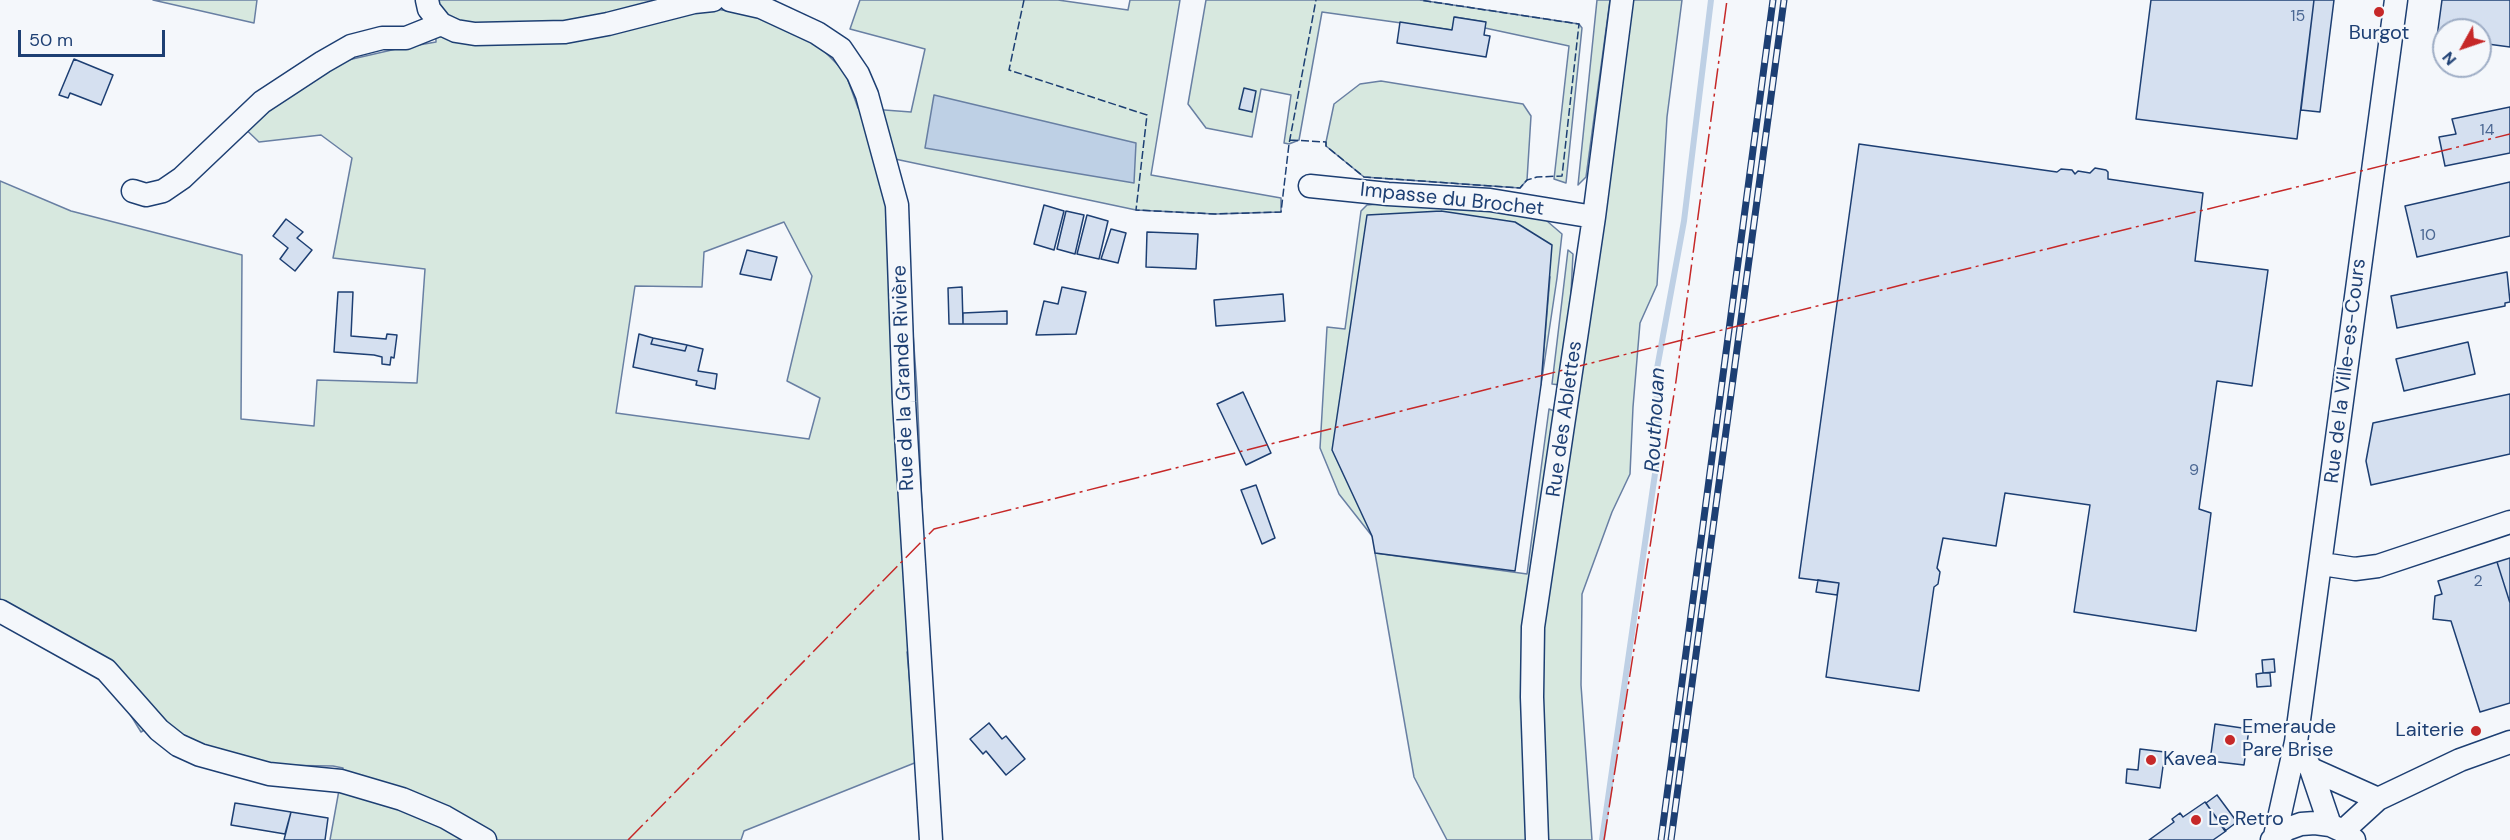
<!DOCTYPE html>
<meta charset="utf-8">
<style>
body{margin:0}
#map{position:relative;width:2510px;height:840px;overflow:hidden;background:#f4f7fb;font-family:"DM Sans",sans-serif}
canvas{display:block}
.north{position:absolute;left:2432px;top:18px;width:60px;height:60px;box-sizing:border-box;background:#f4f7fb;border:2px solid #9eadc5;border-radius:50%;rotate:230deg;font-size:16px;font-weight:700;line-height:24px;text-align:center;color:#1d3f73}
.north::after{content:'';display:block;margin:auto;width:21px;height:27px;background:#c62828;clip-path:polygon(50% 0,100% 100%,50% 72%,0 100%)}
.scale{position:absolute;left:18px;top:30px;width:147px;height:27px;box-sizing:border-box;border:3px solid #1d3f73;border-top:0;padding-left:8px;font-size:18px;line-height:21px;white-space:nowrap;color:#1d3f73;-webkit-text-stroke:4px #f4f7fb;paint-order:stroke}
</style>
<div id="map">
<canvas width="2510" height="840"></canvas>
<div class="north">N</div>
<div class="scale">50 m</div>
</div>
<script>
const ctx = document.querySelector('canvas').getContext('2d');
ctx.lineJoin = 'round';
function fill(path, color) {
  ctx.fillStyle = color;
  ctx.fill(path, 'evenodd');
}
function shape(rows) {
  const path = new Path2D();
  for (const r of rows) {
    path.moveTo(r[0], r[1]);
    for (let i = 2; i < r.length; i += 2) path.lineTo(r[i], r[i + 1]);
  }
  return path;
}
function stroke(path, color, width, dash) {
  ctx.strokeStyle = color;
  ctx.lineWidth = width;
  ctx.lineCap = dash ? 'butt' : 'round';
  ctx.setLineDash(dash || []);
  ctx.stroke(path);
}
function write(font, color, halo, rows, align = 'center') {
  ctx.font = font + ' "DM Sans",sans-serif';
  ctx.lineWidth = 4.5;
  ctx.setLineDash([]);
  ctx.textBaseline = 'middle';
  ctx.strokeStyle = halo;
  ctx.fillStyle = color;
  for (const [text, x, y, turn = 0] of rows) {
    ctx.save();
    ctx.translate(x, y);
    ctx.rotate((+turn || 0) * Math.PI / 180);
    ctx.textAlign = isNaN(turn) ? turn : align;
    if (halo) ctx.strokeText(text, 0, 0);
    ctx.fillText(text, 0, 0);
    ctx.restore();
  }
}
const green = shape([
 [153,0,257,0,254,23,153,0],
 [435,0,704,0,706,8,753,14,818,45,845,72,858,108,911,112,925,49,850,29,860,0,1058,0,1128,10,1130,0,1180,0,1151,175,1281,198,1281,212,1215,214,1136,210,895,159,907,249,917,389,928,649,907,652,917,762,744,831,741,840,330,840,343,768,333,766,265,765,189,742,162,719,141,732,109,680,0,619,0,181,71,211,242,255,241,419,314,426,317,380,417,383,425,269,333,258,352,158,321,135,259,142,235,119,335,63,396,49,436,42,435,0],
 [784,222,812,276,787,381,820,398,809,439,616,413,635,286,702,287,704,252,784,222],
 [1206,0,1420,0,1579,24,1582,28,1566,183,1554,179,1569,46,1485,28,1485,22,1455,17,1452,30,1322,12,1299,140,1289,144,1284,143,1291,95,1261,89,1252,137,1206,128,1188,104,1206,0],
 [1597,0,1610,0,1586,177,1578,185,1597,0],
 [1633,0,1682,0,1667,117,1657,285,1640,323,1633,407,1630,474,1612,512,1582,594,1581,685,1592,840,1447,840,1414,777,1375,553,1527,574,1549,409,1554,411,1611,161,1633,0],
 [1381,81,1523,104,1531,116,1527,180,1520,188,1364,177,1326,146,1326,142,1334,104,1360,84,1381,81],
 [1422,200,1540,215,1562,234,1557,278,1541,385,1550,277,1535,257,1359,452,1372,536,1339,494,1320,448,1327,327,1345,329,1361,211,1367,205,1422,200],
 [1568,250,1573,254,1570,312,1560,385,1552,384,1568,250]
]);
const water = shape([
 [934,95,1136,143,1134,183,925,148,934,95]
]);
const stream = shape([
 [1602,840,1658,453,1656,374,1684,221,1711,0]
]);
const building = shape([
 [2151,0,2314,0,2297,139,2136,119,2151,0],
 [2314,0,2334,0,2320,112,2301,110,2314,0],
 [2442,0,2510,0,2510,47,2480,43,2480,30,2444,30,2444,38,2437,37,2442,0],
 [1454,17,1486,22,1484,35,1490,36,1486,57,1397,43,1400,22,1452,30,1454,17],
 [74,59,113,75,101,105,70,93,68,98,59,95,74,59],
 [1244,88,1256,91,1252,112,1239,109,1244,88],
 [2510,107,2510,153,2445,166,2439,137,2456,134,2452,119,2510,107],
 [1859,144,2057,172,2061,169,2072,170,2075,174,2078,171,2090,173,2095,168,2106,170,2108,172,2108,179,2203,193,2195,261,2268,270,2252,386,2217,381,2199,509,2211,513,2196,631,2074,612,2090,505,2005,493,1996,546,1943,538,1937,568,1940,572,1938,584,1934,587,1919,691,1826,677,1839,583,1799,578,1859,144],
 [2510,182,2510,236,2417,257,2405,206,2510,182],
 [1044,205,1064,211,1054,250,1034,244,1044,205],
 [1066,211,1084,215,1075,254,1057,249,1066,211],
 [1441,211,1515,222,1552,245,1541,385,1515,571,1375,553,1372,536,1332,450,1367,215,1441,211],
 [1087,215,1108,221,1099,259,1077,254,1087,215],
 [286,219,303,232,297,238,312,250,295,271,280,259,288,248,273,236,286,219],
 [1111,229,1126,233,1118,263,1101,259,1111,229],
 [1147,232,1198,234,1196,269,1146,267,1147,232],
 [747,250,777,257,771,280,740,274,747,250],
 [2507,272,2510,302,2505,303,2505,306,2397,328,2391,296,2507,272],
 [962,287,963,324,949,324,948,288,962,287],
 [1062,287,1086,292,1076,334,1036,335,1044,301,1058,304,1062,287],
 [338,292,353,292,351,336,386,339,387,334,397,335,394,358,391,357,390,365,382,364,382,357,374,355,334,352,338,292],
 [1283,294,1285,321,1216,326,1214,300,1283,294],
 [1007,311,1007,324,963,324,963,313,1007,311],
 [639,334,653,338,651,344,685,351,687,345,703,349,698,371,717,374,715,389,696,385,697,381,633,367,639,334],
 [653,338,687,345,685,351,651,344,653,338],
 [2468,342,2475,374,2404,391,2396,359,2468,342],
 [1243,392,1271,453,1246,465,1217,404,1243,392],
 [2510,394,2510,454,2371,485,2366,461,2373,423,2510,394],
 [1256,485,1275,538,1262,544,1241,490,1256,485],
 [2510,558,2510,603,2497,562,2510,558],
 [2497,562,2510,603,2510,703,2480,712,2451,621,2433,619,2435,596,2442,594,2438,581,2497,562],
 [1818,580,1839,583,1837,595,1816,592,1818,580],
 [2274,659,2275,672,2263,673,2262,660,2274,659],
 [2263,673,2270,673,2271,686,2257,687,2256,674,2263,673],
 [989,723,1002,739,1006,736,1025,759,1006,775,986,751,983,754,970,739,989,723],
 [2215,724,2249,729,2244,765,2210,761,2215,724],
 [2140,749,2165,752,2160,788,2126,783,2127,769,2138,770,2140,749],
 [2217,795,2237,822,2225,831,2206,803,2217,795],
 [2205,802,2226,831,2213,840,2149,840,2174,822,2172,819,2180,813,2183,817,2205,802],
 [235,803,291,812,285,834,231,825,235,803],
 [291,812,328,818,325,840,284,840,291,812]
]);
const minor = shape([
 [427,0,429,9,441,24,456,31,475,34,565,32,608,24,694,2,713,0],
 [730,0,761,7,817,33,841,49,858,74,867,95,897,205,904,402,931,840],
 [1310,186,1388,194,1490,200,1594,217],
 [133,191,146,195,163,191,182,178,262,102,323,62,351,46,382,38,406,38,441,24],
 [2322,564,2355,569,2378,566,2510,522],
 [0,611,106,670,159,730,178,745,200,755,269,774,341,781,402,799,445,817,485,840],
 [2296,742,2311,769,2330,825],
 [2311,769,2378,799],
 [2343,831,2378,799,2460,760,2510,742],
 [2275,836,2296,742,2396,0],
 [1537,840,1532,697,1533,627,1594,217,1622,0],
 [2272,840,2287,829,2301,824,2315,823,2330,825,2343,831,2354,840]
]);
const rail = shape([
 [1661,840,1773,0],
 [1671,840,1784,0]
]);
const fence = shape([
 [1024,0,1009,70,1147,115,1136,210,1215,214,1281,212,1289,144,1316,0],
 [1290,140,1326,142,1326,146,1364,177,1520,188,1527,180,1537,177,1562,176,1579,24,1420,0]
]);
const power = shape([
 [628,840,934,529,1821,305,2510,134],
 [1604,840,1676,381,1727,0]
]);
const markers = [
 [2379,12,6,"#c62828"],
 [2476,731,6,"#c62828"],
 [2230,740,6,"#c62828"],
 [2151,760,6,"#c62828"],
 [2196,820,6,"#c62828"]
];
const numberNames = [
 ["15",2298,17],
 ["14",2487,131],
 ["10",2428,236],
 ["9",2194,471],
 ["2",2478,582]
];
const poiNames = [
 ["Burgot",2379,34,"center"],
 ["Emeraude",2242,728],
 ["Pare Brise",2242,751],
 ["Laiterie",2464,731,"right"],
 ["Kavea",2163,760],
 ["Le Retro",2208,820]
];
const streetNames = [
 ["Impasse du Brochet",1452,200,6],
 ["Rue de la Ville-es-Cours",2346,371,-83],
 ["Rue de la Grande Rivière",904,378,-92],
 ["Rue des Ablettes",1565,419,-82]
];
const waterNames = [
 ["Routhouan",1656,420,-87]
];
fill(green, '#d7e8df');
stroke(green, '#687fa3', 1.5);
fill(water, '#bed0e5');
stroke(water, '#687fa3', 1.5);
stroke(stream, '#bed0e5', 6);
fill(building, '#d5e0f0');
stroke(building, '#1d3f73', 1.5);
stroke(minor, '#1d3f73', 25);
stroke(minor, '#f4f7fb', 22);
stroke(rail, '#1d3f73', 7);
stroke(rail, '#f4f7fb', 4.5, [14]);
stroke(fence, '#1d3f73', 1.5, [8, 3]);
stroke(power, '#c62828', 1.5, [21, 4.5, 3, 4.5]);
for (const [x, y, r, color] of markers) {
  const dot = new Path2D();
  dot.arc(x, y, r, 0, 2 * Math.PI);
  ctx.fillStyle = color;
  ctx.fill(dot);
  stroke(dot, '#f4f7fb', 2);
}
write('16px', '#4b6792', null, numberNames);
write('20px', '#1d3f73', '#f4f7fb', poiNames, 'left');
write('20px', '#1d3f73', '#f4f7fb', streetNames);
write('italic 21px', '#1d3f73', '#f4f7fb', waterNames);
</script>
